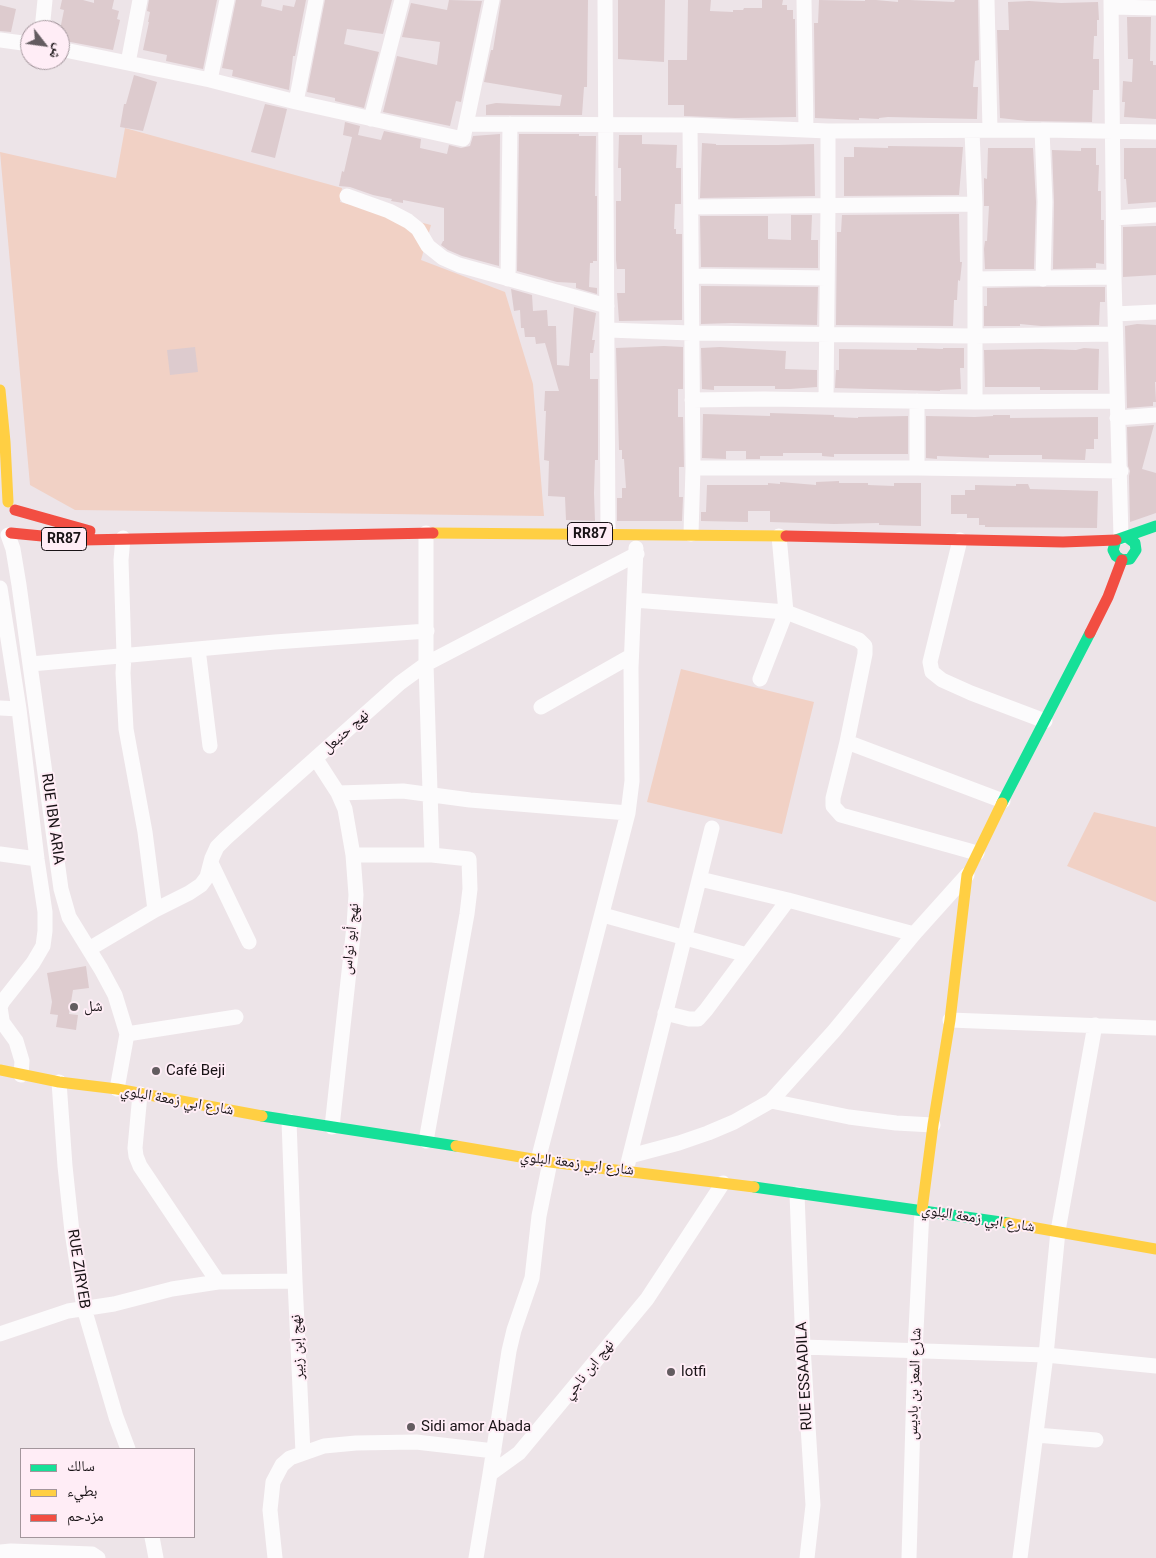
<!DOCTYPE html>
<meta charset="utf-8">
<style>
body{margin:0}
#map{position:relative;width:1156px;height:1558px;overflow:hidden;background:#ede4e8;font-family:Roboto,"Noto Naskh Arabic",sans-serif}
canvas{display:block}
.legend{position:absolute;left:20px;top:1448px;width:175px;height:90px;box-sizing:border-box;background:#ffedf6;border:1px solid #a3969c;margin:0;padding:6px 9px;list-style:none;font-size:15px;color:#191316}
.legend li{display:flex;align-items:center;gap:10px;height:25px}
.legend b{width:25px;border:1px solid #a3969c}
.north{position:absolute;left:20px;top:20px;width:50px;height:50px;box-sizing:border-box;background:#ffedf6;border:1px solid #a3969c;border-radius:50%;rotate:120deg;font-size:14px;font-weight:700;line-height:20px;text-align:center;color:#191316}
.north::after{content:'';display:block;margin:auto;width:18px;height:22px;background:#635c60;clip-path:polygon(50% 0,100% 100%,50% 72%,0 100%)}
</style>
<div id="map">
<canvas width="1156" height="1558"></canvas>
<ul class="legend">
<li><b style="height:6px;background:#16e098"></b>سالك</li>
<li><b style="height:6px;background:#ffcf43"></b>بطيء</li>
<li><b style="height:6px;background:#f24e42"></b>مزدحم</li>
</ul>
<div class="north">ش</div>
</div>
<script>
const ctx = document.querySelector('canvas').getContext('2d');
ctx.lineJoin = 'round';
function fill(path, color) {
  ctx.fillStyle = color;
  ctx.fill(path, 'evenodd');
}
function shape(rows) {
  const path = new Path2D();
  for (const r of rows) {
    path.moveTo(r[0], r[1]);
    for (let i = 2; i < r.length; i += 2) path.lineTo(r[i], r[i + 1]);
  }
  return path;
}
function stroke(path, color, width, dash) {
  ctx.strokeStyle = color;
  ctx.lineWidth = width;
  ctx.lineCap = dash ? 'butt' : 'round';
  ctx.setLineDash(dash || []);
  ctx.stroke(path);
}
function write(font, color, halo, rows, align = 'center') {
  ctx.font = font + ' Roboto,"Noto Naskh Arabic",sans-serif';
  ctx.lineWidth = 4;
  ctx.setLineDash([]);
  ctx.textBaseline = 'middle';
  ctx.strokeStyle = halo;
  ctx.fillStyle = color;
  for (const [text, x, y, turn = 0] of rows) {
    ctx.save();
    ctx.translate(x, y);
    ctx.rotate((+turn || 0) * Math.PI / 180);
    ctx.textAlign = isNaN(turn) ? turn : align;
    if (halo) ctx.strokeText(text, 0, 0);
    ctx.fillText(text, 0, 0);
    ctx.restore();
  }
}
const green = shape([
 [125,128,342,188,340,202,431,225,421,260,505,292,533,384,544,516,75,510,30,485,0,152,116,178],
 [681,669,814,702,782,834,647,802],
 [1094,812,1156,827,1156,902,1067,866]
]);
const building = shape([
 [62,0,83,0,94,3,94,0,114,0,112,9,119,11,117,19,120,20,113,50,60,40,62,30,60,30,64,10,60,9],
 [149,0,217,0,203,69,166,61,167,55,143,50,149,22,148,22,150,12,147,11],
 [236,0,262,0,261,6,282,11,283,5,294,7,296,0,306,0,295,56,293,56,289,90,232,76,233,70,222,68],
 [325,0,392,0,383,34,347,29,344,44,379,52,364,108,335,101,335,98,307,92],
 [449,0,482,1,461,102,456,101,450,126,383,112,397,56,437,65,440,42,402,37,411,3,447,10],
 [501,0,588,0,587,87,584,87,582,115,486,115,486,105,496,103,560,106,562,95,484,82,491,50,493,50],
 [618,0,665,0,664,62,618,59],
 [688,0,711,0,710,11,733,12,733,10,743,10,744,8,762,8,762,0,783,0,782,5,787,5,787,10,793,10,793,19,795,19,795,22,796,117,735,118,684,116,684,105,668,105,668,60,687,60],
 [819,0,865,1,865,0,876,0,898,2,898,0,910,0,954,2,955,0,978,0,979,60,975,61,973,87,978,87,977,119,888,117,879,118,879,119,859,118,859,120,815,118,814,23,818,23],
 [1029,1,1061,3,1098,2,1099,20,1097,20,1097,36,1094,36,1093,59,1099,59,1099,90,1093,90,1092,122,1027,121,1000,118,997,30,1009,30,1008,2],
 [0,5,16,9,11,32,0,31],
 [1127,17,1151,17,1150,61,1153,61,1153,65,1156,65,1156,119,1124,117,1125,102,1122,102,1123,81,1132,82,1133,59,1128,59],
 [134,75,157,82,143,131,120,127,124,104,126,104],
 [265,104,287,109,275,158,251,152],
 [345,122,360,126,358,135,381,140,384,131,421,139,420,148,447,154,449,145,461,148,470,146,473,136,500,134,499,266,462,256,448,250,441,245,443,241,444,241,444,208,403,200,403,203,391,201,392,199,373,195,350,187,339,186,342,171,344,172,352,137,343,135],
 [519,134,579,134,579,136,596,136,595,196,597,196,597,261,593,261,593,263,590,263,589,287,597,288,597,294,576,288,576,283,557,282,517,271],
 [619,135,642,135,642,144,677,145,676,168,681,168,681,204,675,204,674,229,676,229,676,234,682,234,682,320,619,321,617,293,625,293,625,269,617,269,616,260,616,201,621,201,621,168,618,168],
 [702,143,716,144,716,145,778,145,814,144,815,196,700,198],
 [888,146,963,147,959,195,844,196,844,157,854,157,854,147,888,148],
 [988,148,1033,148,1036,202,1034,269,985,269,984,249,985,241,987,241,989,206,984,206,984,178,987,179],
 [1081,148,1096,148,1096,165,1099,165,1098,191,1101,191,1101,220,1104,220,1104,264,1096,263,1096,268,1053,269,1054,202,1052,150,1081,151],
 [1124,148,1156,148,1156,202,1128,204,1126,179,1124,179],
 [959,214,960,262,962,262,960,281,958,280,957,300,954,300,953,326,836,325,837,232,841,232,842,215],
 [791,215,812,215,811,240,818,240,818,268,701,267,700,216,768,216,768,239,791,240],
 [1156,226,1156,275,1123,277,1123,227],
 [701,286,818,287,817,325,732,323,701,324],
 [1039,287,1105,287,1105,302,1100,302,1099,325,1041,326,1020,324,1020,326,984,326,984,306,987,306,987,288],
 [511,289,532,295,533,311,547,310,548,326,556,326,557,365,569,366,574,307,596,313,592,340,595,340,593,353,590,353,590,379,598,379,598,460,595,460,594,493,595,521,566,520,565,497,548,496,549,461,544,460,546,411,544,411,545,391,559,391,545,343,536,344,535,337,525,337,524,328,521,328,520,310,514,311],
 [1137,324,1156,325,1156,382,1155,382,1156,402,1153,402,1153,406,1127,408,1125,326],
 [664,346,683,347,683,389,678,389,678,417,683,417,684,467,679,467,679,497,683,497,682,521,617,521,617,498,622,498,622,488,626,488,624,459,622,459,622,450,619,450,616,348],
 [195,347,198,372,170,375,167,350],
 [720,347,786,351,785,369,817,370,817,387,790,389,775,389,775,386,714,386,714,390,702,389,701,348],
 [917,348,943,349,943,348,964,348,964,368,960,368,961,389,940,390,940,391,835,388,836,370,839,370,839,349,917,350],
 [1084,348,1099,349,1098,390,1040,390,1040,387,985,387,984,350,1041,349,1076,350],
 [770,413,834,415,834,417,858,418,858,417,908,416,908,454,834,454,834,457,822,456,822,453,783,453,783,456,760,456,760,459,746,459,746,451,726,451,726,459,702,458,703,414,770,416],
 [993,415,1010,415,1010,418,1098,417,1098,439,1094,439,1094,449,1086,449,1085,460,1042,459,1042,455,989,455,989,458,937,456,937,459,926,458,926,416,975,417,993,416],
 [1154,425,1142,469,1156,473,1156,513,1130,522,1129,476,1130,471,1128,466,1127,427],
 [839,481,839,483,868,483,868,485,894,486,894,483,921,483,921,526,879,525,879,523,834,524,770,522,770,511,748,511,748,522,701,521,701,512,706,512,707,485,768,485,768,483,780,484,780,482,816,485,816,482],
 [1016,484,1028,484,1030,489,1098,491,1097,528,985,527,985,525,979,525,979,518,967,518,967,514,951,514,951,495,965,495,965,490,975,490,975,485,1016,486],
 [86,966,89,988,73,990,69,1014,78,1015,76,1030,56,1027,58,1015,50,1014,52,1002,47,973]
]);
const street = shape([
 [605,0,608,533],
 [804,0,806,130],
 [987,0,990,130],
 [1111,0,1114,277,1121,537],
 [1111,7,1156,8],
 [42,30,45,0],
 [0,40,30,44],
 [60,49,210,80,296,102,463,139,492,0],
 [128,63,140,0],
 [210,80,227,0],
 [296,102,316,0],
 [371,119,402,0],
 [466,124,690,125,828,131,1042,130,1156,132],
 [690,125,693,468,691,534],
 [1042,130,1045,202,1043,279],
 [972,131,975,204,975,402],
 [347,196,389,211,408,221,418,229,428,246,443,258,459,265,607,306],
 [691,207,975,204],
 [1114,218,1156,215],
 [692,276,827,278],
 [508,279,510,124],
 [975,279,1114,277],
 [1115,314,1156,312],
 [608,330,691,333,974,336,1115,334],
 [826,399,828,205,828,131],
 [692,400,764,399,975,402,1116,401],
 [917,401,917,468],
 [1117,418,1156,415],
 [693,468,917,468,1121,471],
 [426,533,426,664,432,855],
 [8,535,13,549,19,585,61,889,69,917,101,969,115,995,127,1034,117,1089],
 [123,538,121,560,124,655,123,673,126,729,145,832,155,910],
 [960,540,930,662,932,672,942,680,971,693,1045,721],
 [0,588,19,709,37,859,45,912,45,931,43,946,33,963,3,1001,0,1007,2,1020],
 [634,600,786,612,859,640,865,646,865,654,847,742,833,798,833,806,841,815,977,853],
 [198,649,210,746],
 [31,664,275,642,427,631],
 [760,679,786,612,779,536],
 [541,707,631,656],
 [0,708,19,709],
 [847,742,1003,801],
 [316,759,338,793,345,809,353,855,356,895,354,926,332,1127],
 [338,793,403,791,470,800,628,813],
 [0,854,37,859],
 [353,855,432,855,469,859,470,889,467,914,426,1141],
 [211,863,249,942],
 [700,879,788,900,914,934],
 [603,915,747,955],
 [89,949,155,910,189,893,201,885,207,877,212,858,217,847,226,838,400,683,426,664,637,554],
 [665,1013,689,1019,698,1019,706,1010,788,900],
 [0,1019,16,1041,22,1061,21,1075],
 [950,1020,1156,1028],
 [127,1034,236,1017],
 [59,1082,65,1166,72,1232,84,1308,116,1417,128,1449],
 [140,1094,135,1148,136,1156,140,1166,218,1282],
 [771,1101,849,1117,896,1123,933,1125],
 [289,1121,295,1281,303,1453],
 [630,1156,679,1143,708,1133,734,1122,771,1101,834,1031,914,934,967,875],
 [538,1160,628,813,632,781,631,668,636,548],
 [628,1163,712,828],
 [797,1194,803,1347,813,1505,807,1558],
 [0,1334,68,1311,114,1304,172,1289,218,1282,295,1281],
 [803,1347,1046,1355,1156,1366],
 [1036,1435,1096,1440],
 [490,1474,509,1351,514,1330,532,1278,539,1216,550,1162],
 [152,1537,156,1558],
 [0,1552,11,1551,92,1554,98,1558],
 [275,1558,270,1510,273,1482,282,1465,290,1458,324,1446,356,1443,416,1442,494,1451],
 [476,1558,490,1474,519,1453,647,1299,723,1183],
 [909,1558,915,1351,922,1210],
 [1020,1558,1046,1355,1058,1231,1095,1025]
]);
const fast = shape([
 [1127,537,1135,543,1136,550,1130,559,1122,560,1116,556,1113,550,1116,540,1156,526],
 [1002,803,1090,633],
 [262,1116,456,1146],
 [754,1187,1008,1223]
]);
const slow = shape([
 [0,390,5,442,8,502],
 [433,533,786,536],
 [0,1070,59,1082,117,1089,262,1116],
 [456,1146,550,1162,754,1187],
 [922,1210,933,1125,950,1020,967,875,1002,803],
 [1008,1223,1156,1249]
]);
const jam = shape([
 [15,510,90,531],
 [11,533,83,540,433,533],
 [786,536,1063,542,1116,540],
 [1090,633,1108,597,1122,560]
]);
const markers = [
 [74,1007,5,"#635c60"],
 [156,1071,5,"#635c60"],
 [671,1372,5,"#635c60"],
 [411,1427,5,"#635c60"]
];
const shields = [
 [590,534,45],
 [64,539,45]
];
const shieldNames = [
 ["RR87",590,534],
 ["RR87",64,539]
];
const streetNames = [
 ["نهج حنبعل",346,732,-42],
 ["RUE IBN ARIA",52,819,82],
 ["نهج أبو نواس",351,939,-84],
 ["شارع ابي زمعة البلوي",177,1101,10],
 ["شارع ابي زمعة البلوي",577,1164,7],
 ["شارع ابي زمعة البلوي",978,1219,9],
 ["RUE ZIRYEB",78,1269,81],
 ["نهج إبن زبير",298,1347,-93],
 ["نهج ابن ناجي",589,1370,-51],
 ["RUE ESSAADILA",805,1376,-93],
 ["شارع المعز بن باديس",915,1384,-88]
];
const poiNames = [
 ["شل",84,1007],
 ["Café Beji",166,1071],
 ["lotfi",681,1372],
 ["Sidi amor Abada",421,1427]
];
fill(green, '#f1d1c5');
fill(building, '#ddcbce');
stroke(street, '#fcfbfc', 15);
stroke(fast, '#16e098', 11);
stroke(slow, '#ffcf43', 11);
stroke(jam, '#f24e42', 11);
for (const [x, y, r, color] of markers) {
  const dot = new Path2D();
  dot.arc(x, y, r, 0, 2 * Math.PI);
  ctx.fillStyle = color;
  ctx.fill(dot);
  stroke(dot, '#ffedf6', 2);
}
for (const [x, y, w] of shields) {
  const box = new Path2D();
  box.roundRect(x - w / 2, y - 11.5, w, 23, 4);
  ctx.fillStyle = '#ffedf6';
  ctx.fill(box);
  stroke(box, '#191316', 1);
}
write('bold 14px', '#191316', null, shieldNames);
write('15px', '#191316', '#ffedf6', streetNames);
write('15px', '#191316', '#ffedf6', poiNames, 'left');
</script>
